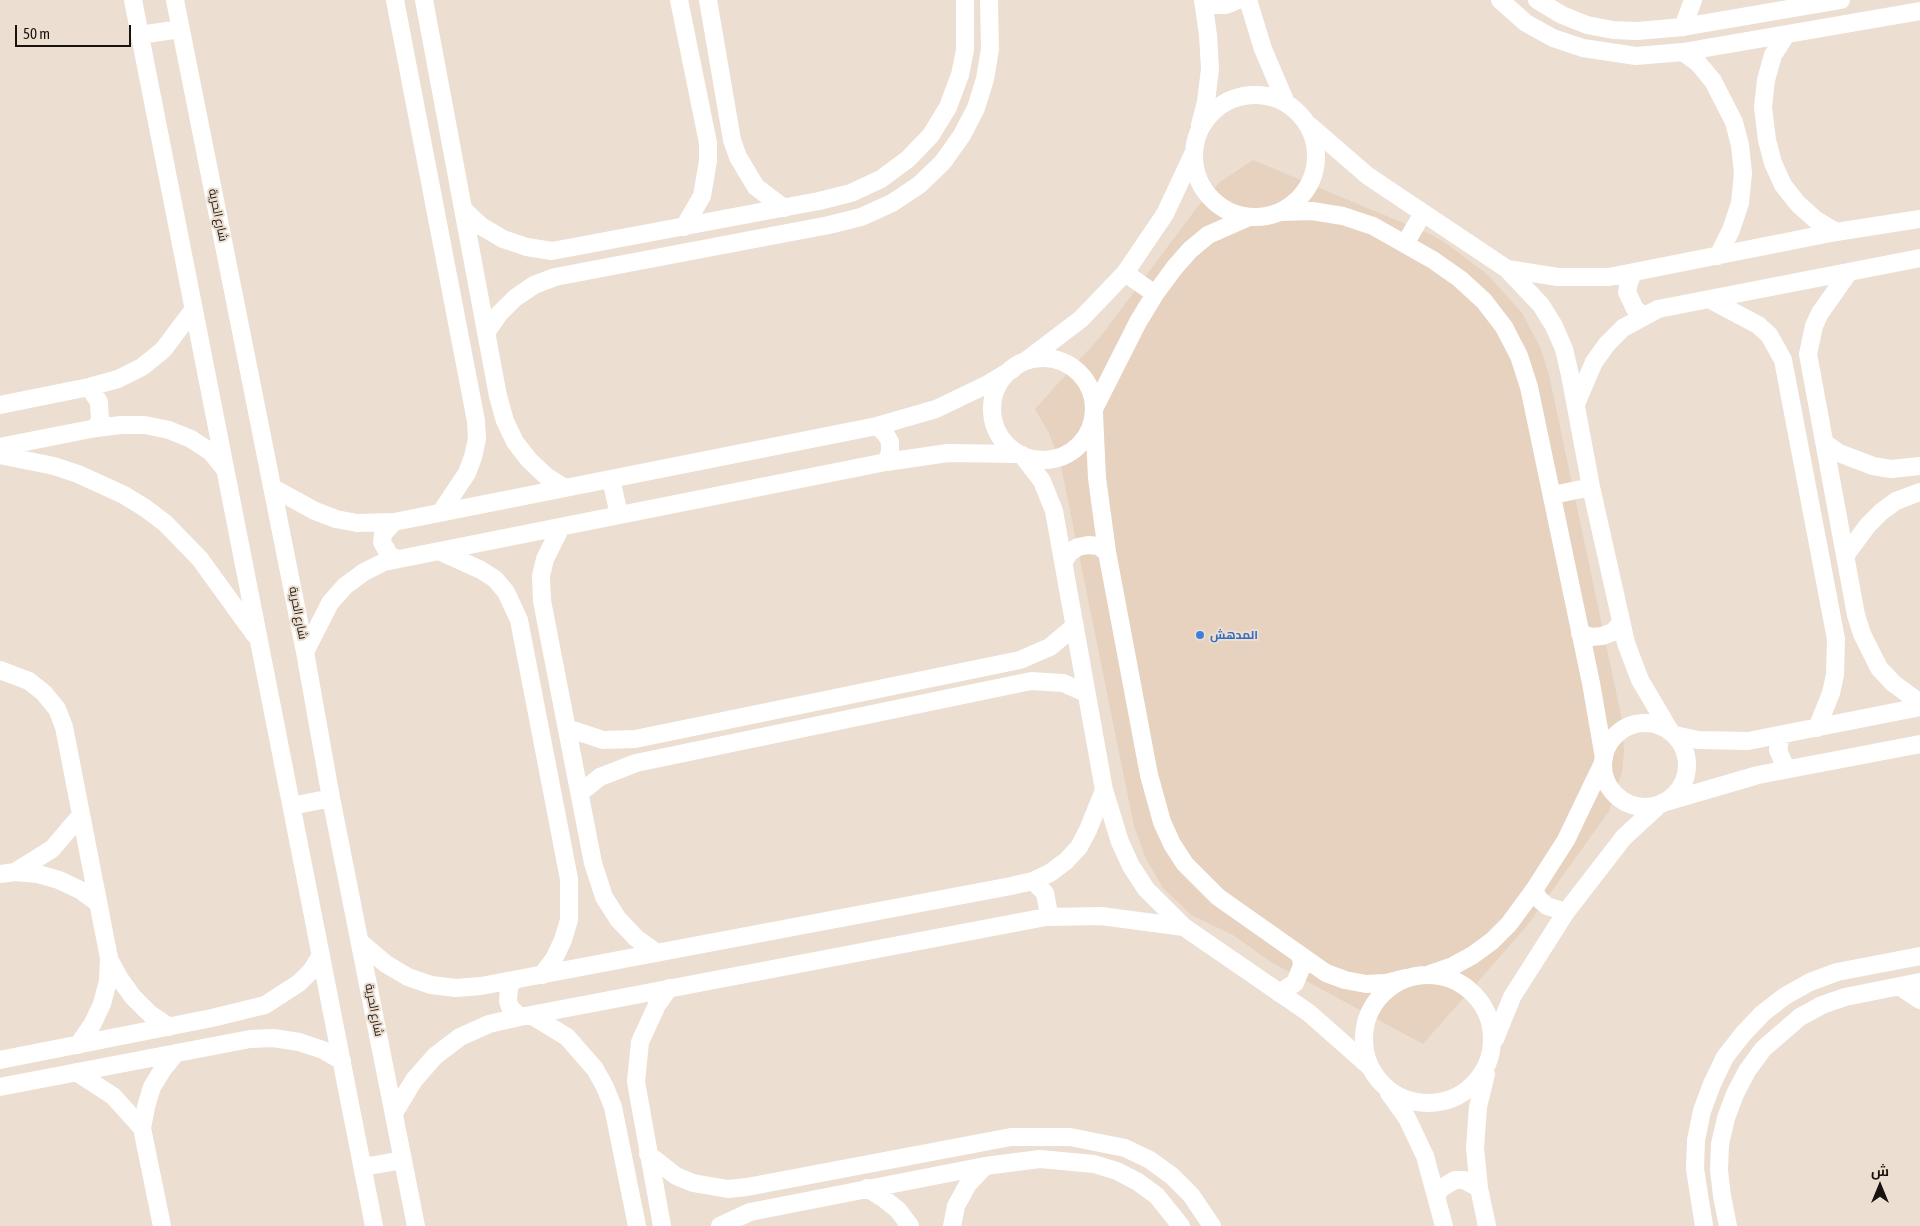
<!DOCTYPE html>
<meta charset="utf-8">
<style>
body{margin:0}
#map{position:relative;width:1920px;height:1226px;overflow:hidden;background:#ecded1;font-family:"Asap Condensed",Cairo,sans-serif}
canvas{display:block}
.north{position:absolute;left:1855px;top:1161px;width:50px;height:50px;-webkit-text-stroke:4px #ecded1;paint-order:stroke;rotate:0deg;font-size:14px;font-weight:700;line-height:20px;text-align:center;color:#18130e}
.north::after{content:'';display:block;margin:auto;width:18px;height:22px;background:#18130e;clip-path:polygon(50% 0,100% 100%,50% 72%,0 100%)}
.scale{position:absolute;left:15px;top:25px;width:116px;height:22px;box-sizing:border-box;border:2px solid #18130e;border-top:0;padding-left:6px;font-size:15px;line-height:18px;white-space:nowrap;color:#18130e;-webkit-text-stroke:4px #ecded1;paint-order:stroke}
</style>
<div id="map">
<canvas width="1920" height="1226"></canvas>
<div class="north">ش</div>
<div class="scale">50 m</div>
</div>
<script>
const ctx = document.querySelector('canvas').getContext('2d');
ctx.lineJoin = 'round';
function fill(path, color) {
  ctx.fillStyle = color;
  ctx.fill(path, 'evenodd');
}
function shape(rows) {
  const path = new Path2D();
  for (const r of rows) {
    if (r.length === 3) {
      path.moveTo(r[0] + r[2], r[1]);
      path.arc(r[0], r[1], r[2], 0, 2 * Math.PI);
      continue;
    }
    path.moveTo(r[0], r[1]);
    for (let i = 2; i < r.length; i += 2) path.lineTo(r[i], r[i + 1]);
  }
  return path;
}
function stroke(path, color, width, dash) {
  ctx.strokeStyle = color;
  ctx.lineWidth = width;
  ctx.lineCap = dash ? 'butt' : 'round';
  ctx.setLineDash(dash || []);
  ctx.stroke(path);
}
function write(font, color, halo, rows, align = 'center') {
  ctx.font = font + ' "Asap Condensed",Cairo,sans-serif';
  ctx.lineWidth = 4;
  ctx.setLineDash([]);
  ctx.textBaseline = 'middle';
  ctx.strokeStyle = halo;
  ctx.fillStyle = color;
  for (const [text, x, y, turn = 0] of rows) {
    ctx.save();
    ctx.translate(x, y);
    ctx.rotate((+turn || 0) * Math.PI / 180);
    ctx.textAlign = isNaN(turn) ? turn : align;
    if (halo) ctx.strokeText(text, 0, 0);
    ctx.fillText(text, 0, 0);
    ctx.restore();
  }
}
const built = shape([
 [1253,160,1432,235,1447,244,1488,275,1522,313,1540,347,1549,375,1622,720,1624,751,1622,772,1609,811,1526,927,1423,1044,1271,962,1233,935,1191,915,1163,888,1146,859,1134,826,1061,466,1049,433,1035,409,1101,336,1198,206,1220,182]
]);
const minor = shape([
 [133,0,374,1226],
 [175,0,305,652,331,798,416,1226],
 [395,0,476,421,477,439,473,457,467,473,441,512],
 [424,0,498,396,505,421,515,442,529,460,546,476,565,488],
 [679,0,708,143,708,161,702,196,684,227],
 [708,0,732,140,738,157,756,187,784,208],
 [1248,0,1263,49,1286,103],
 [1500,0,1526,23,1553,38,1583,48,1636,56,1683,52,1920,11],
 [1537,0,1562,15,1587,25,1613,30,1637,31,1683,27,1841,0],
 [1203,2,1214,5,1226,5,1238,0],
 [1683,27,1693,0],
 [140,35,180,29],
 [1786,35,1773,55,1766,80,1763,107,1767,140,1773,163,1783,185,1798,204,1816,220,1836,232],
 [1683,52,1698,63,1713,81,1734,122,1740,145,1743,173,1740,203,1731,230,1718,256],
 [1255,156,61],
 [1200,125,1206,102,1210,69,1208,35,1203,0],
 [1309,125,1368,176,1507,269,1541,305,1554,326,1564,349,1570,375,1591,487,1626,643,1640,680,1670,731],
 [463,209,481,226,503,239,527,247,552,251,819,201,851,193,881,179,908,159,931,135,948,107,960,75,965,50,965,0],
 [1280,212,1312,211,1343,216,1373,226,1433,260,1460,279,1484,301,1504,327,1519,356,1529,387,1591,683,1604,758],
 [1405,244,1423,213],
 [1507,269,1558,277,1609,277,1836,232,1920,219],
 [1849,272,1820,313,1814,326,1808,354,1856,615,1862,634,1879,668,1893,683,1920,703],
 [1125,273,1155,294],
 [1633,273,1629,282,1627,292,1635,309,1643,315],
 [1709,299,1758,325,1769,335,1783,360,1836,639,1835,675,1831,693,1817,728],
 [486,333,499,314,515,298,534,285,555,277,829,225,861,217,892,203,919,185,943,162,962,135,976,108,985,79,990,49,989,0],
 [1043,409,51],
 [1027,360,1081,319,1125,273,1165,214,1193,154],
 [89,387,99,402,100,420,96,428],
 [1576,404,1594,362,1607,344,1623,328,1658,309,1920,258],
 [0,405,89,387,118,379,142,367,163,350,194,309],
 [1095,407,1138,322,1155,294,1175,267,1190,250,1208,235,1249,217],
 [1094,414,1097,478,1107,552,1149,775,1162,822,1172,844,1185,864,1218,897,1326,973,1345,980,1366,984,1386,983,1406,978],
 [877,426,885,433,890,442,890,452,886,462],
 [1825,443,1839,453,1873,466,1891,469,1920,466],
 [0,447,96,428,121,425,145,425,169,430,191,439,211,452,224,468],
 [0,455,54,466,78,474,124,495,145,508,165,523,200,559,255,635],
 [1022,455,1042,481,1054,511,1104,790,1120,842,1131,866,1146,889,1184,927,1309,1013,1369,1066],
 [611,479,619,515],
 [273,488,315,511,336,519,357,523,394,522,877,426,936,409,988,384,1013,369],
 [1553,495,1591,487],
 [394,522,383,534,382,542,390,556,398,559],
 [561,527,545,559,541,576,542,601,593,863,604,897,618,919,636,938,657,953],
 [439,551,481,570,495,579,506,592,519,620,569,879,569,920,563,940,554,959,542,975],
 [1845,556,1868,525,1881,512,1896,501,1920,492],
 [1064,561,1070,552,1078,547,1088,545,1098,546,1107,552],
 [1580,633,1591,637,1602,636,1613,632,1620,624],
 [305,652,330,603,345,586,364,572,384,562,886,462,948,453,1019,454],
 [0,670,29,681,44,693,57,709,64,727,109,958,108,981,102,1004,92,1025,78,1045],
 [1645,765,42],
 [567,728,603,740,635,739,1020,660,1050,647,1075,626],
 [1675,735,1698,740,1748,741,1920,707],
 [1781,735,1778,750,1784,764,1789,768],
 [580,793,600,777,636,763,1031,681,1063,683,1086,693],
 [1662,803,1758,775,1920,744],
 [292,806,331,798],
 [15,872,38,874,59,880,80,890,98,903],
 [0,874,15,872,52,849,81,815],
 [1033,881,1045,893,1048,909,1046,917],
 [1534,890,1539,899,1547,906,1566,912],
 [361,943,386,964,408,977,431,985,456,988,481,986,1011,886,1033,881,1050,873,1066,861,1079,847,1088,830,1104,790],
 [109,959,120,979,133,997,150,1014,169,1027],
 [1430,974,1453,966,1473,955,1492,941,1509,924,1534,890,1566,840,1603,763],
 [1428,1039,64],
 [512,982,509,988,508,1001,510,1007,520,1017],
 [1899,986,1920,1000],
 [1279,993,1295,983,1302,966,1301,957],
 [531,1015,567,1037,595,1069,605,1087,613,1107,637,1226],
 [1495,1039,1512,997,1566,912,1624,837,1659,805],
 [0,1060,212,1018,265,1005,299,983,312,970,321,955],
 [76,1072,113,1096,142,1128],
 [1486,1074,1478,1107,1475,1148,1479,1188,1487,1226],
 [0,1087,250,1039,273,1038,299,1042,323,1050,342,1061],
 [1389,1093,1407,1118,1425,1156,1444,1226],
 [394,1113,414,1080,435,1056,460,1037,489,1024,520,1017,1046,917,1101,916,1184,927],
 [648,1154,676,1176,693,1183,728,1189,747,1187,1011,1137,1070,1137,1125,1148,1150,1160,1172,1176,1191,1195,1212,1226],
 [363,1167,403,1160],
 [867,1188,883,1198,898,1210,910,1226],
 [1437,1196,1440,1189,1455,1180,1464,1180,1479,1188],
 [162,1226,142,1128,146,1107,152,1087,163,1069,176,1053],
 [662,1226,636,1082,640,1042,657,1005,669,988],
 [720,1226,750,1212,985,1166,1040,1159,1094,1164,1117,1171,1138,1182,1157,1196,1181,1226],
 [952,1226,956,1206,968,1184,985,1166],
 [1704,1226,1695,1169,1696,1140,1702,1111,1712,1084,1725,1057,1743,1034,1763,1013,1785,996,1810,982,1837,972,1920,956],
 [1728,1226,1722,1196,1719,1170,1720,1144,1726,1118,1735,1094,1747,1071,1763,1049,1800,1017,1822,1005,1845,997,1920,982]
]);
const markers = [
 [1200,635,5,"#3f7fe0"]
];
const streetNames = [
 ["شارع الحرية",218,215,78],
 ["شارع الحرية",298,613,79],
 ["شارع الحرية",374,1010,79]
];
const shopNames = [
 ["المدهش",1210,635]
];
fill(built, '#e6d2bf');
stroke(minor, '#fff', 18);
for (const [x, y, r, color] of markers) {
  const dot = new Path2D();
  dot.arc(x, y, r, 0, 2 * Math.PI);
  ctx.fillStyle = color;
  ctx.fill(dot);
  stroke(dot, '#ecded1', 2);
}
write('12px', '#18130e', '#ecded1', streetNames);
write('bold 12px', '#366cbe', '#ecded1', shopNames, 'left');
</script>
